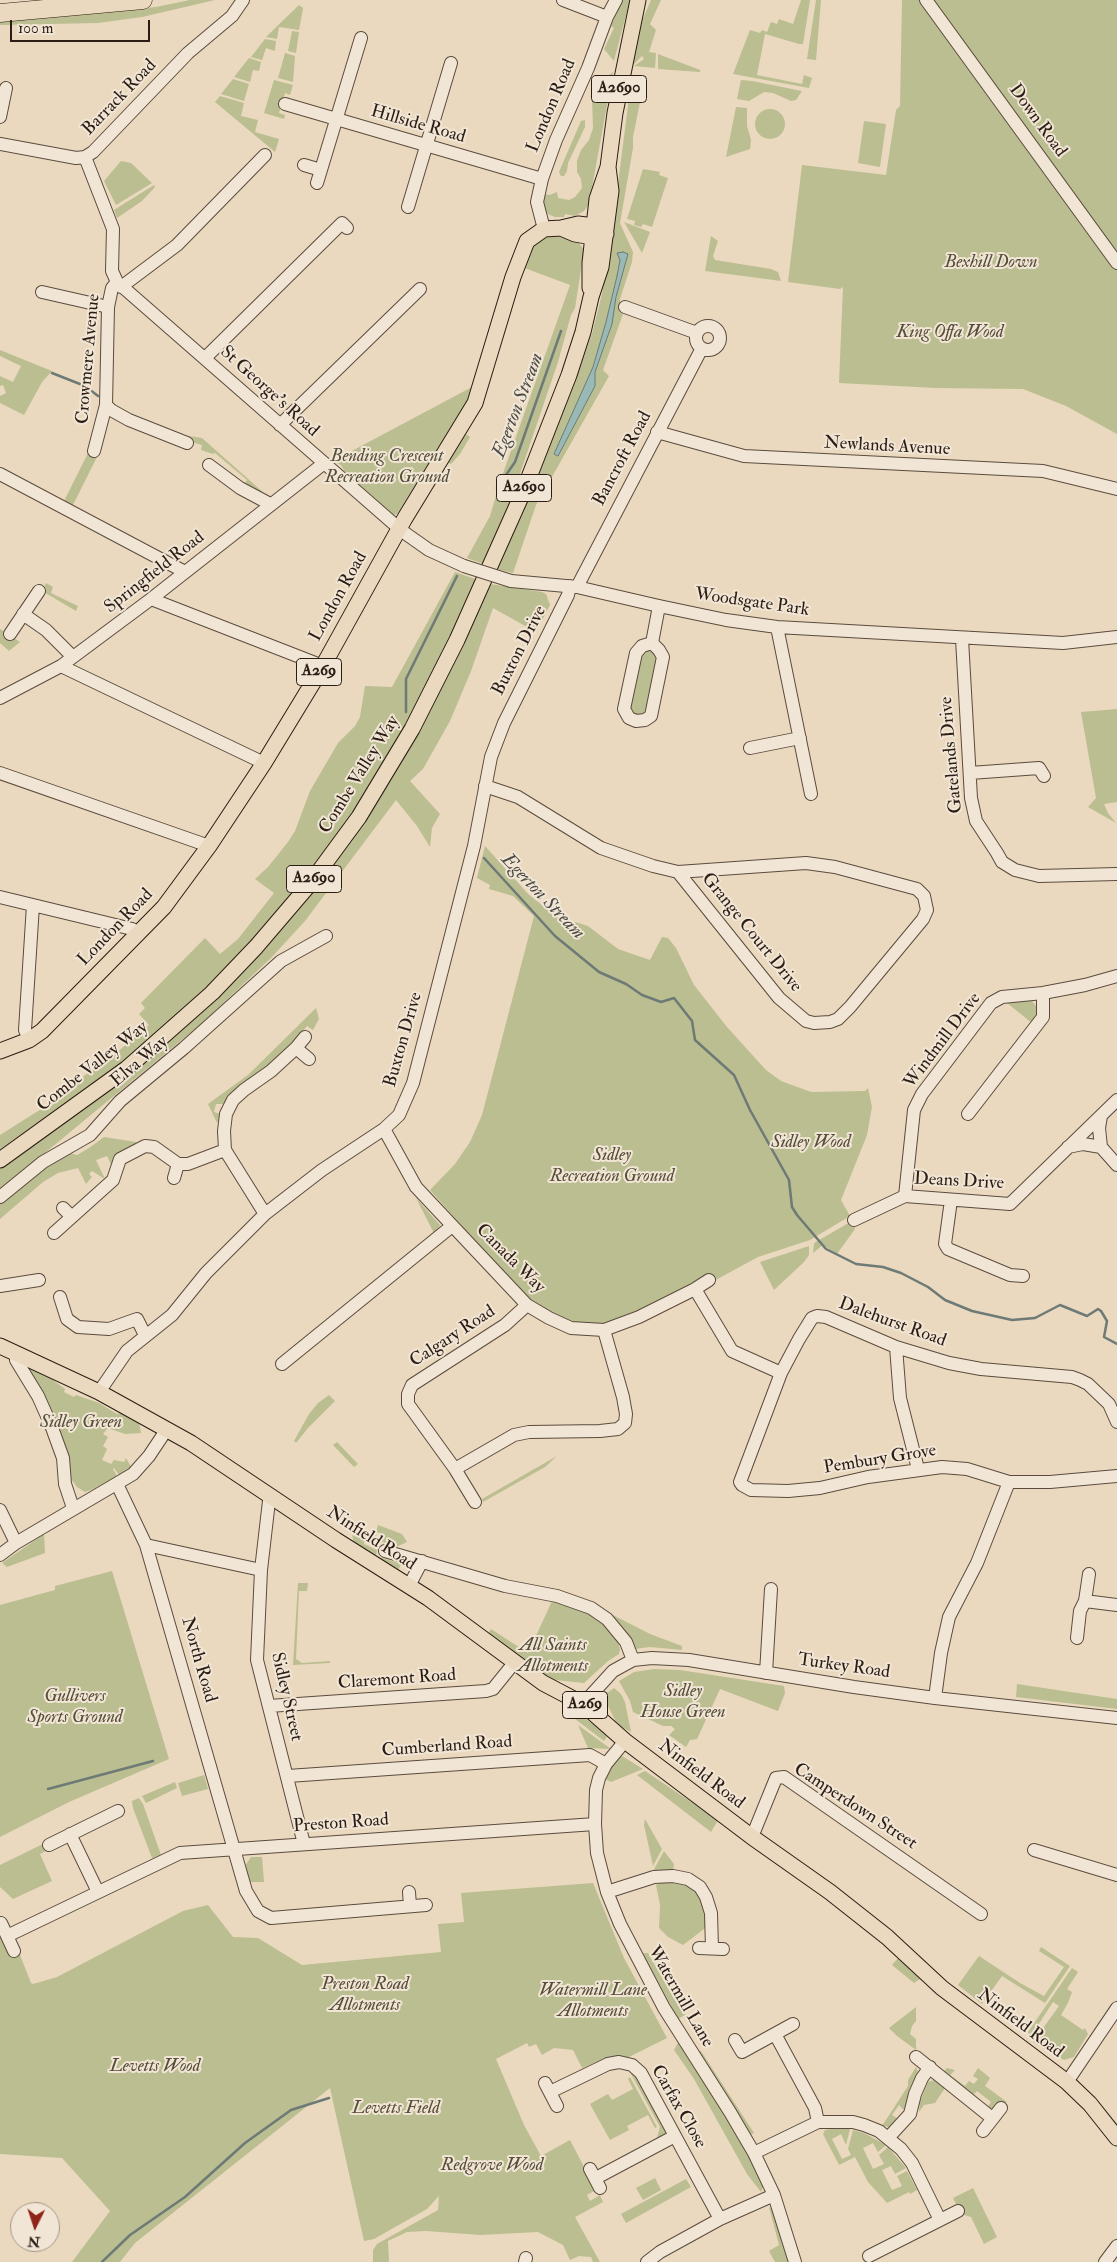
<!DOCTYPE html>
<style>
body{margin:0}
#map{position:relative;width:1117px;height:2262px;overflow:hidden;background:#ead9be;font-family:"IM FELL Double Pica",serif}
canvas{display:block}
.north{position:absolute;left:10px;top:2202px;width:50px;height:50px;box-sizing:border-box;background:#f1e6d5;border:1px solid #a29588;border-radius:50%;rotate:184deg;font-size:14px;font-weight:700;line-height:20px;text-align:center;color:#2b1c14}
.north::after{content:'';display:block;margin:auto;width:18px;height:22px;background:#8f2418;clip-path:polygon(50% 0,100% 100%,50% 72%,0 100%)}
.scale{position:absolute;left:10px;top:20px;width:140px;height:22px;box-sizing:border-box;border:2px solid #2b1c14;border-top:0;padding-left:6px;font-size:15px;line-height:18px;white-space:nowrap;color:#2b1c14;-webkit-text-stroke:4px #f1e6d5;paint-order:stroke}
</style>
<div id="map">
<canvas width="1117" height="2262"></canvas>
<div class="north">N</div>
<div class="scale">100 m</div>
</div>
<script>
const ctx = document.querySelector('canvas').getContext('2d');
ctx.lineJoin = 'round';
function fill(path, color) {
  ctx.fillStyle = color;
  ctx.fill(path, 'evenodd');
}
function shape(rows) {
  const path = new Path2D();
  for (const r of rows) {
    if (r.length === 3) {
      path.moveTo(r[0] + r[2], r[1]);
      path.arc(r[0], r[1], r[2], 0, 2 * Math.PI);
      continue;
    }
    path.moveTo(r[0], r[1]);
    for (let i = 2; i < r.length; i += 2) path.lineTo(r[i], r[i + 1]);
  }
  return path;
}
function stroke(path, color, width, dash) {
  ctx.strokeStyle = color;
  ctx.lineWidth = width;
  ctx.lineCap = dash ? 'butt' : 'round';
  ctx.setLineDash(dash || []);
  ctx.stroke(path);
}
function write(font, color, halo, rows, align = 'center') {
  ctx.font = font + ' "IM FELL Double Pica",serif';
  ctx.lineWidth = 4;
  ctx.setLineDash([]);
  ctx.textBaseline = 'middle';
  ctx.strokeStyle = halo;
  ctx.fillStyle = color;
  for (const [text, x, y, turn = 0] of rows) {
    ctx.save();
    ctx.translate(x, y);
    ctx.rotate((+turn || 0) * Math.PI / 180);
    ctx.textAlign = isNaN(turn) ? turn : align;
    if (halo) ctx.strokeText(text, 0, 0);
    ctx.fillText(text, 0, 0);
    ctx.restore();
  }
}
const green = shape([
 [190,0,215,0,142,17,98,23,0,25,0,21,156,7],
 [622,0,630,0,614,61,604,49,614,28,611,26],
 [651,0,661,0,650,24,656,30,649,52,656,53,655,68,634,66,644,59,642,56,633,65,642,21],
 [801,0,810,0,803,44,799,44,765,34,757,75,802,84,804,75,812,78,809,88,733,74,750,30,760,33,762,30,767,32,771,22,777,24,779,19,793,24],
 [816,0,821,0,816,60,807,59],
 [902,0,1117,0,1117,434,1066,406,1023,389,936,388,839,383,843,287,840,289,788,282,802,165,886,175,896,110,900,106],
 [299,5,303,8,299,30,279,27,277,39,266,37],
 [292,31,299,32,296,53,288,51],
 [265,39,276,41,275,51,266,48,262,60,251,57],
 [285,53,295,56,293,82,278,78],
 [658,54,700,70,700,72,658,69],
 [249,58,261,62,259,71,253,70,250,82,234,77],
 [613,72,589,204,584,211,575,216,565,214,564,217,555,217,548,214,542,206,543,194,550,195,557,192,558,198,569,200,575,197,582,188,581,179,577,172,577,161,581,150,589,140,593,128,592,99,602,80],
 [632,74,637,84,639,83,633,75,645,77,633,137,633,148,620,223,633,252,632,262,620,299,620,312,623,314,603,370,609,376,536,505,513,573,496,569,573,388,592,334,602,294,610,247],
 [233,79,249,84,244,101,221,94],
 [274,80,293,85,290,95,285,93,279,113,285,115,284,119,264,113],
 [741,80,752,81,802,91,796,100,791,101,773,93,764,92,749,101,737,99],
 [220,96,244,103,241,116,258,120,255,132,279,139,275,152,215,102],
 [736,107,747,108,747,126,751,140,750,149,726,157],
 [770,124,15],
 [585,120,585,127,568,163,567,171,564,176,561,176,559,172,581,121],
 [864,121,886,124,880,167,858,163],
 [121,161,131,163,152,183,116,205,104,181],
 [643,169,660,172,659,175,668,178,652,227,643,224,641,227,634,225,635,221,627,219],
 [154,185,155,187,142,201,117,218,114,210],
 [624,222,650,232,642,253],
 [549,235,576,239,584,250,575,308,571,315,558,362,512,497,486,565,467,558,490,516,501,479,570,285,522,267,532,246,539,239],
 [711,236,718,241,713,256,715,260,771,269,778,272,781,281,705,271],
 [0,350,52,371,42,382,24,415,0,403,0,396,6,393,3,385,0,386,0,376,13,382,21,366,0,356],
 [472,387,467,401,423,472,420,471,416,478,418,480,397,514,394,515,345,472,341,465,333,461],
 [466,434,470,437,460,454,451,464,448,463],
 [189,436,202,438,265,494,263,495,243,486,247,480,215,453,213,454,201,450,202,445,188,441],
 [88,453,97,457,73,505,64,501],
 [455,572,478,580,402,735,357,809,305,881,227,970,122,1063,0,1149,0,1135,65,1094,74,1083,115,1054,149,1025,139,1014,145,1008,141,1003,205,938,220,954,238,939,274,893,255,879,268,867,288,842,295,831,310,791,338,743,355,726,360,717,365,686,392,687],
 [46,583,53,587,51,593,78,606,76,611,42,591],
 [490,584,542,592,546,594,550,605,536,632,493,608,471,671,450,721,423,769,410,781,440,814,432,828,430,847,417,826,396,800,305,921,271,958,201,1024,0,1190,0,1167,76,1115,129,1073,234,979,421,727,466,640],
 [0,629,20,642,9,651,0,643],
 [651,648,659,657,648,714,643,717,629,713,639,653],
 [1117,709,1117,802,1104,804,1108,813,1116,823,1088,807,1096,798,1081,712],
 [485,846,528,894,572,929,575,922,588,926,618,949,650,960,662,937,668,938,676,948,694,985,727,1027,766,1070,781,1081,811,1092,865,1091,868,1088,872,1107,867,1135,841,1200,850,1216,810,1240,758,1257,712,1282,708,1275,638,1310,638,1312,617,1320,595,1325,583,1325,560,1319,535,1303,521,1291,460,1226,461,1225,430,1190,455,1164,470,1142,482,1115,534,916,513,896,489,889,490,885,477,878],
 [1027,1000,1032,1001,1036,1006,1037,1012,1032,1023,1007,1003],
 [316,1008,319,1019,313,1030,307,1026,291,1045,227,1104,216,1104,214,1112,220,1114,217,1123,208,1104,248,1075],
 [104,1137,136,1142,135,1146,113,1169,107,1156,96,1160,105,1179,92,1171,89,1174,92,1177,86,1184,78,1168,58,1173,43,1182,0,1219,0,1203,39,1173,69,1153,77,1155,89,1148],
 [416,1198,440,1225,435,1235],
 [852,1221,855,1229,837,1254,823,1245,813,1253,814,1243],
 [809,1246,809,1255,804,1262,774,1290,760,1262],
 [26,1364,42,1372,65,1389,64,1392,74,1397,76,1395,99,1403,117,1414,121,1413,139,1422,141,1433,125,1434,108,1428,103,1434,108,1437,103,1446,107,1449,102,1460,111,1464,114,1460,124,1462,126,1458,131,1467,119,1475,114,1468,113,1469,117,1476,91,1490,85,1492,77,1487,71,1479],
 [329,1395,335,1401,308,1428,296,1443,294,1441,309,1414,318,1403],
 [337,1442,358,1464,354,1467,333,1445],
 [557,1456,545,1467,483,1502,482,1499],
 [378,1525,402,1534,407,1542,396,1547,380,1541,383,1535,377,1532,374,1539],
 [44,1534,45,1553,7,1567,2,1563],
 [352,1535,365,1540,364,1544,377,1550,376,1556,401,1564,398,1571,354,1543],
 [112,1571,169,1759,69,1802,0,1837,0,1605,55,1590,55,1586],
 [298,1583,308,1583,307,1591,299,1591,296,1659,302,1663,330,1661,330,1663,293,1665],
 [553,1599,594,1615,617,1639,620,1649,619,1654,608,1661,584,1683,546,1679,486,1637,491,1629,528,1653],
 [603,1610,650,1634,682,1646,682,1650,650,1647,635,1649],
 [654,1669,680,1670,784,1686,785,1693,778,1711,720,1689,697,1739,690,1740,686,1747,669,1735,675,1729,671,1726,663,1726,633,1712,630,1701,619,1681,634,1672],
 [1017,1684,1117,1699,1117,1709,1016,1697],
 [614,1688,621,1694,625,1702,631,1732,620,1726,615,1720,604,1698,607,1693],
 [569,1707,608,1735,604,1741,575,1719],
 [578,1725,611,1749,588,1748],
 [622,1756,643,1769,611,1782,603,1778,615,1761],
 [645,1771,718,1820,711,1832,637,1775],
 [204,1775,208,1789,182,1796,178,1783],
 [175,1782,177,1788,146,1803,142,1796],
 [139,1798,143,1804,161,1855,152,1858,133,1808,132,1801],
 [645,1819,662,1849,653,1866,644,1825],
 [45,1843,48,1850,40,1854,52,1881,13,1899,0,1887,0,1865],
 [664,1851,674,1864,673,1870,653,1871],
 [251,1857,262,1857,264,1882,250,1882,245,1866],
 [666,1880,687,1884,697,1891,702,1899,708,1926,683,1945,668,1937,659,1928,660,1905,656,1885],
 [593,1883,624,1958,667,2038,629,2057,605,2058,582,2068,573,2050,554,2048,542,2055,536,2044,529,2047,527,2043,496,2059,524,2125,541,2156,570,2140,596,2190,587,2195,590,2201,600,2195,603,2202,575,2217,600,2262,593,2262,591,2257,579,2256,570,2260,563,2245,538,2232,480,2235,426,2231,407,2232,388,2241,389,2262,373,2262,373,2250,377,2244,438,2210,439,2196,427,2209,374,2239,364,2241,330,2088,135,2243,120,2262,72,2262,110,2211,62,2158,0,2154,0,1931,18,1950,31,1983,33,1984,57,1977,183,1911,208,1905,233,1937,258,1938,302,1965,441,1952,438,1924,464,1922,461,1893],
 [1041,1947,1070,1966,1045,2003,1002,1976,982,2004,958,1985,979,1956,1020,1983,1044,1996,1064,1967,1039,1951],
 [643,1953,648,1953,674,1999,687,2014,678,2019],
 [899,1957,920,1979,914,1983,892,1965],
 [1072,1968,1078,1972,1067,1989,1072,1992,1068,2003,1061,2015,1083,2030,1085,2028,1088,2034,1074,2057,1064,2060,1033,2042,1059,2006,1053,2002,1029,2039,1028,2032],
 [916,2007,916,2021,912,2026,910,2034,916,2039,916,2050,897,2036,889,2028],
 [679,2041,745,2146,764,2185,761,2192,747,2174,694,2079,674,2050],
 [695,2050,701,2051,754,2133,750,2135],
 [916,2067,918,2072,909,2090,904,2110,899,2105,892,2115,897,2118,889,2127,882,2126,908,2086,908,2080],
 [947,2068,955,2070,950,2075,965,2086,969,2081,974,2084,978,2079,973,2076,978,2068,990,2078,985,2086,1007,2102,1003,2107,990,2110,986,2109,991,2102,977,2091,971,2097,944,2075,946,2073,944,2071],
 [632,2070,638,2077,666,2130,665,2135,656,2141,660,2127,631,2074],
 [630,2077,657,2127,655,2128,648,2115,627,2126,629,2130,610,2140,590,2104,608,2094,612,2100,633,2089,628,2079],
 [934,2080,945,2088,935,2103,924,2105,919,2112,920,2102,928,2082],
 [830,2129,850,2129,846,2145,841,2134,832,2139,842,2159,851,2155,848,2149,853,2130,864,2133,886,2145,878,2152,873,2143,863,2148,873,2169,884,2164,879,2155,888,2147,906,2168,895,2174,891,2166,882,2170,892,2190,902,2186,897,2176,907,2171,917,2190,910,2194,909,2192,887,2203,868,2182,855,2157,839,2165,823,2134,825,2130],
 [655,2178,661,2190,643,2200,636,2188],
 [686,2179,691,2187,626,2223,621,2214],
 [973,2188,997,2237,984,2244,971,2217,961,2214,953,2198],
 [769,2207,774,2210,791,2262,775,2262,769,2251,779,2245]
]);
const water = shape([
 [623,252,628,254,616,297,612,324,595,372,595,386,558,456,554,454,593,367,606,322,617,276,620,260,617,253,623,252]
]);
const stream = shape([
 [52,373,85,386,98,396],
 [497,488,515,462,561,331],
 [406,712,406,679,457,576],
 [484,858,555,936,599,972,626,984,642,995,661,1002,674,998,692,1021,695,1040,734,1075,750,1110,789,1180,792,1207,797,1215,826,1249,856,1264,883,1267,901,1273,928,1287,945,1300,972,1311,1012,1320,1035,1318,1060,1305,1087,1316,1098,1309,1101,1311,1107,1321,1104,1337,1117,1344],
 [48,1789,153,1761],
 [102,2262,130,2235,185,2197,245,2143,291,2110,329,2098]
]);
const minor = shape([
 [563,0,607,17],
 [926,0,1117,263],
 [285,104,542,179],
 [0,117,6,88],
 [0,144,76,158,85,157,93,152,188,53,232,16,243,0],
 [85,157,113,229,112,271,117,282,112,288,108,307,106,405,94,451],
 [304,165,321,170],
 [317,183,361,38],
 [408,207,451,63],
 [544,229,537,202,542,179,556,140,588,68,607,17,616,0],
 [117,282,402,531,429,550,464,566],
 [121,287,177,245,265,155],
 [42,292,108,307],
 [625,307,697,333],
 [708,338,12],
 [205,358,342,223,347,228],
 [106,405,111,410,129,420,187,443],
 [280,425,420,289],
 [657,432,744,456,1043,471,1117,489],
 [209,465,240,488,270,504],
 [0,474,185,572],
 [511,581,577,587,659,606,726,620,777,627,1063,643,1117,637],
 [577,587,702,348],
 [151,599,323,666],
 [23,614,46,630,73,657],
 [777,627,811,794],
 [10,634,39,591],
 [962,639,971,798,976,821,997,853,1002,862,1015,870,1039,876,1117,874],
 [652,643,642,646,636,653,624,709,629,718,636,721,645,720,651,716,663,657,659,650,652,643,659,606],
 [61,666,264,763],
 [0,698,61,666,151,599,323,464],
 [750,748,800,738],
 [0,773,209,846],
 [970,773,1039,768,1044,776],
 [485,786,518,797,601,848,653,866,678,872,806,863,835,867,917,889,924,896,927,910,923,919,850,1007,838,1019,830,1022,814,1023,806,1021,779,998,678,872],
 [0,897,132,929,139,933],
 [29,1040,25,1030,33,905],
 [296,1048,309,1059],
 [968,1114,1043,1017,1043,993],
 [1101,1116,1099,1128,1101,1147],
 [384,1129,416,1187,527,1305,549,1318,571,1328,604,1330,639,1317,695,1289,709,1280],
 [1068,1147,1083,1144,1101,1147,1117,1165],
 [174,1178,178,1164],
 [905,1196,914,1110,922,1094,991,1003,1002,997,1043,993,1085,985,1117,976],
 [0,1197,43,1162,90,1135,120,1101,184,1048,281,961,326,936],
 [951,1200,945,1244,948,1249,1010,1275,1023,1276],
 [63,1208,72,1217],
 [265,1214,225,1150,224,1131,226,1114,233,1100,244,1090,271,1071,296,1048,305,1037],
 [854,1220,905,1196,1010,1204,1117,1100],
 [54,1233,113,1180,120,1159,145,1146,154,1147,178,1164,188,1164,225,1150],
 [0,1286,39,1280],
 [695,1289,732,1351,781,1373],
 [60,1297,67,1319,78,1327,109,1329,137,1319,145,1335],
 [896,1347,900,1398,918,1469],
 [19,1354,16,1360,38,1396,51,1425,63,1458,65,1484,73,1508],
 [282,1364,452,1226],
 [99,1392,127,1351,172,1315,206,1273,265,1214,322,1170,384,1129,399,1115,413,1083,474,846,491,757,504,723,568,595,570,586],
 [1117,1422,1109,1404,1088,1384,1080,1380,1072,1377,981,1369,949,1363,896,1347,826,1317,817,1316,812,1318,799,1339,781,1373,740,1482,742,1485,751,1490,788,1491,820,1488,868,1477,942,1467,967,1469,1009,1482,1050,1482,1117,1476],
 [455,1469,514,1435,529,1432,600,1431,618,1429,625,1423,626,1414,623,1397,604,1330],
 [117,1484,146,1545,246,1891,258,1911,271,1918,426,1905],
 [272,1496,269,1501,261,1570,257,1660,304,1844],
 [475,1502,455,1469,408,1404,408,1394,412,1385,505,1325,527,1305],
 [0,1510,16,1543],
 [146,1545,261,1570],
 [385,1551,505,1586,557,1596,591,1608,607,1619,626,1642,633,1660],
 [0,1555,16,1543,133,1474,149,1456,167,1429],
 [409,1586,422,1561],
 [1085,1601,1117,1605],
 [1077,1638,1080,1611,1085,1601,1089,1574],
 [766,1673,771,1589],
 [935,1698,941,1653,949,1617,977,1563,1009,1482],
 [583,1704,613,1671,633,1660,652,1658,689,1660,854,1687,935,1698,1117,1718],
 [269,1706,486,1691,493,1689,514,1663],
 [625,1741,606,1764,599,1778,596,1790,595,1824,597,1853,607,1892,620,1924,664,2008,730,2112,754,2153,774,2195,795,2262],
 [288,1776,590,1755,606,1764],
 [70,1834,98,1892],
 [752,1837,776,1778,784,1777,981,1914],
 [49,1845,118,1811],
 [1034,1850,1117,1875],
 [409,1892,410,1906],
 [607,1892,654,1877,673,1876,688,1879,700,1887,706,1897,711,1913,712,1948],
 [1,1923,14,1951],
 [7,1936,180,1853,595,1824],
 [699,1948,723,1949],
 [775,2034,815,2108,818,2122],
 [735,2040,742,2052,793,2024],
 [916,2057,992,2118],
 [1067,2082,1117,2008],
 [545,2083,557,2106],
 [550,2092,608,2064,619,2062,632,2065,641,2073,720,2219],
 [983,2131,1001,2108],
 [888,2138,910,2114,915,2094,922,2078,930,2067],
 [754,2153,818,2122,853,2122,864,2125,879,2131,901,2149,912,2163,940,2220],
 [590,2169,600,2188],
 [596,2178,675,2136],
 [869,2256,958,2211],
 [525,2262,526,2258],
 [647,2262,660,2252,720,2219,774,2195],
 [1105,2262,1117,2246]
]);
const major = shape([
 [561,228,575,234,592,237,602,235],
 [590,288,590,263,597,199,608,167,615,113,638,0],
 [0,1051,29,1040,42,1031,164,907,209,846,264,763,323,666,405,518,475,403,513,277,527,241,544,229,561,228,578,224,594,226,606,234],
 [0,1160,126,1069,212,993,256,947,309,885,359,817,412,729,457,640,524,490,569,375,583,332,591,297,601,267,611,191,608,167],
 [0,1346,99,1392,191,1443,336,1540,428,1598,543,1683,583,1704,625,1741,752,1837,830,1892,887,1937,942,1988,1067,2082,1090,2104,1117,2138]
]);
const highway = shape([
 [0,13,143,0]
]);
const minorBridge = shape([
 [464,566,511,581]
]);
const shields = [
 [619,89,55],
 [524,488,55],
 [319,672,45],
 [314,879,55],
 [585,1705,45]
];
const shieldNames = [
 ["A2690",619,89],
 ["A2690",524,488],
 ["A269",319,672],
 ["A2690",314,879],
 ["A269",585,1705]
];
const streetNames = [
 ["Barrack Road",120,98,-46],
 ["London Road",552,106,-67],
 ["Down Road",1037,121,54],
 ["Hillside Road",418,125,16],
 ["Crowmere Avenue",89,359,-85],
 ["St George's Road",269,392,42],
 ["Newlands Avenue",887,447,3],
 ["Bancroft Road",623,459,-62],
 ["Springfield Road",155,573,-38],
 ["London Road",339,597,-61],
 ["Woodsgate Park",752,603,8],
 ["Buxton Drive",520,651,-63],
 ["Gatelands Drive",952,755,-95],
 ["Combe Valley Way",360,775,-58],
 ["London Road",116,928,-46],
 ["Grange Court Drive",751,933,51],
 ["Buxton Drive",404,1040,-74],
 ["Windmill Drive",943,1041,-53],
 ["Elva Way",140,1062,-40],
 ["Combe Valley Way",93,1067,-38],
 ["Deans Drive",959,1182,3],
 ["Canada Way",510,1259,45],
 ["Dalehurst Road",892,1323,20],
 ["Calgary Road",453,1337,-33],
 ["Pembury Grove",880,1460,-9],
 ["Ninfield Road",371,1539,33],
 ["North Road",198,1660,74],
 ["Turkey Road",844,1667,8],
 ["Claremont Road",397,1680,-4],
 ["Sidley Street",286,1697,77],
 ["Cumberland Road",447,1747,-4],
 ["Ninfield Road",701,1775,37],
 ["Camperdown Street",855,1807,33],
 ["Preston Road",341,1824,-4],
 ["Watermill Lane",680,1997,60],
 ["Ninfield Road",1020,2024,37],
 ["Carfax Close",678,2107,60]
];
const parkNames = [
 ["Bexhill Down",991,263],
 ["King Offa Wood",950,333],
 ["Bending Crescent",387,457],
 ["Recreation Ground",387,478],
 ["Sidley Wood",811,1143],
 ["Sidley",612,1156],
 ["Recreation Ground",612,1177],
 ["Sidley Green",81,1423],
 ["All Saints",553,1646],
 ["Allotments",553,1667],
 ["Sidley",683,1692],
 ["House Green",683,1713],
 ["Gullivers",75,1697],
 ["Sports Ground",75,1718],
 ["Preston Road",365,1985],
 ["Allotments",365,2006],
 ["Watermill Lane",593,1991],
 ["Allotments",593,2012],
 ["Levetts Wood",155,2067],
 ["Levetts Field",396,2109],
 ["Redgrove Wood",492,2166]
];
const waterNames = [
 ["Egerton Stream",519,406,-69],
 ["Egerton Stream",542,897,46]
];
fill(green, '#babe90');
fill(water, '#99b9b7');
stroke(water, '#6d7a76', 1);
stroke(stream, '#6d7a76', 2.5);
stroke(minor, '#5b4b3e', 14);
stroke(major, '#2b1c14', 17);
stroke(highway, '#2b1c14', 19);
stroke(minor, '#f1e6d5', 12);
stroke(major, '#ead9be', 15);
stroke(highway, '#ead9be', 18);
stroke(minorBridge, '#5b4b3e', 14, []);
stroke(minorBridge, '#f1e6d5', 12);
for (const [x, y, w] of shields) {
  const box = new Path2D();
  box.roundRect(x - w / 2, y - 13.5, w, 27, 4);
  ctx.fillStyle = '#f1e6d5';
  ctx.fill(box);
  stroke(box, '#2b1c14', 1);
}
write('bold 16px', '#2b1c14', null, shieldNames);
write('18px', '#2b1c14', '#f1e6d5', streetNames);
write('italic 18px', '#564d39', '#f1e6d5', parkNames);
write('italic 19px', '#4c4b45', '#f1e6d5', waterNames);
</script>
